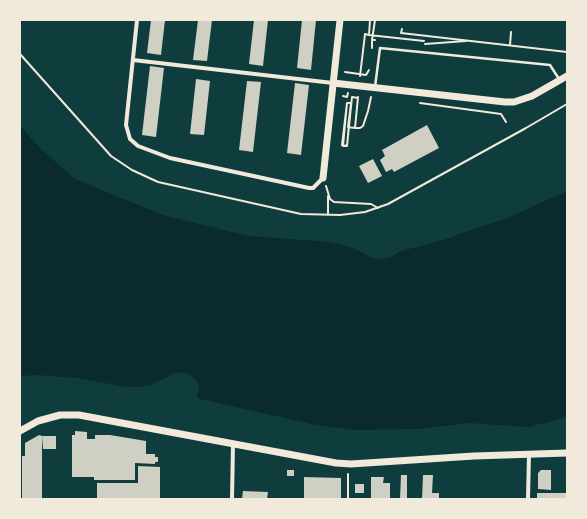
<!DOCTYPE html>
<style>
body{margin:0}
#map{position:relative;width:587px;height:519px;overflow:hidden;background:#0f3d3e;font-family:Roboto,sans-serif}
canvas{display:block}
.frame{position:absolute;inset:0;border:21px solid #f1e9da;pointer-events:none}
</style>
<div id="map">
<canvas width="587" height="519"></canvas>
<div class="frame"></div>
</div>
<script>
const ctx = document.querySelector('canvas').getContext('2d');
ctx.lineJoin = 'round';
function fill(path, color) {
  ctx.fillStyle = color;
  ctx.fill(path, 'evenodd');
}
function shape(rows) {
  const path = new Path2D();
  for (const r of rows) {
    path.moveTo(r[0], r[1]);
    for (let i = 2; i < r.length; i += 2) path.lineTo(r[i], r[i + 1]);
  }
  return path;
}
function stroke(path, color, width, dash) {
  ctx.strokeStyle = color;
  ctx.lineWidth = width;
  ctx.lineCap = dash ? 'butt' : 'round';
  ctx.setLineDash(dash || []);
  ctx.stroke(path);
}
const water = shape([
 [20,126,41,149,75,179,163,215,248,236,331,242,356,249,370,257,380,259,390,258,398,252,450,238,459,234,505,219,567,191,567,416,561,419,528,427,469,423,419,429,353,430,316,425,200,399,197,396,199,389,197,381,191,376,183,372,175,373,151,385,138,387,126,387,78,378,37,375,20,376]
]);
const building = shape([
 [151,20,165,20,161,55,147,53],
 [198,20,212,20,207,61,193,60],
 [254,20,268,20,263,66,249,64],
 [302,20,316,20,311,70,297,68],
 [150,66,164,68,156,137,142,135],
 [196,79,210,81,204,135,190,134],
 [247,81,261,82,253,152,239,150],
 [295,83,309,85,301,155,287,153],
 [427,125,439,148,394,172,392,169,386,172,380,160,385,156,382,150],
 [373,159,382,176,368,183,359,166],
 [75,431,87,432,87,439,95,439,95,435,110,435,146,441,146,454,155,454,155,457,158,457,158,462,155,462,155,464,135,463,135,480,94,480,94,477,72,477,72,435,75,435],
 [39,435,42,436,42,499,22,499,22,456,25,456,25,443],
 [42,436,56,436,56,449,43,449],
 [138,466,160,467,160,499,97,499,97,483,138,483],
 [287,470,294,470,294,476,287,476],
 [541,470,551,470,551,490,538,489,538,473],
 [401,475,407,475,407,499,400,499],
 [423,475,433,475,432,493,439,493,439,499,422,499],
 [304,477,341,478,341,499,304,499],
 [371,477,384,477,383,483,390,483,390,499,371,499],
 [355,484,364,484,364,493,355,493],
 [243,491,268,492,267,499,242,499],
 [537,493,567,493,567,499,537,499]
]);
const path = shape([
 [402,29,401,33,567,52],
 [369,35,424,41],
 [372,40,375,20],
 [425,44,466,41],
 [510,45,511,32],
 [372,48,372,40,375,40],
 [20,54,111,156,132,170,158,182,301,214,340,215,365,212,388,204,526,128,567,104],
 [345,72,366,75,369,70],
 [360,76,365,34,369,35,370,20],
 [343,96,347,97,348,93],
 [358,97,355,128,360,128,363,126,368,111,371,97],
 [420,103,501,114,506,122],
 [355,128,348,127,351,103,347,103,342,145,347,146,351,103,347,103,343,146,347,146,352,97,358,98],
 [326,186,330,199,334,202,371,204,378,208],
 [328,215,328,196],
 [348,499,348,474]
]);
const service = shape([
 [375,87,380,48,550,65,559,79]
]);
const minor = shape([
 [137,20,126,125,130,139,138,146,170,158,309,188,313,188,323,178],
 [133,60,333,83],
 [232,499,233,444],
 [528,499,529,454]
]);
const tertiary = shape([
 [333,83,505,102,514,102,532,96,567,76],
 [323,178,340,20],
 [20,431,38,421,60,415,79,415,336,463,351,464,474,456,567,453]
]);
fill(water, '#0a2a2b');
fill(building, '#cfcfc3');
stroke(path, '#f1e9da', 2);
stroke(service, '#f1e9da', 2.5);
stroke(minor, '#f1e9da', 4);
stroke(tertiary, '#f1e9da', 7);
</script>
